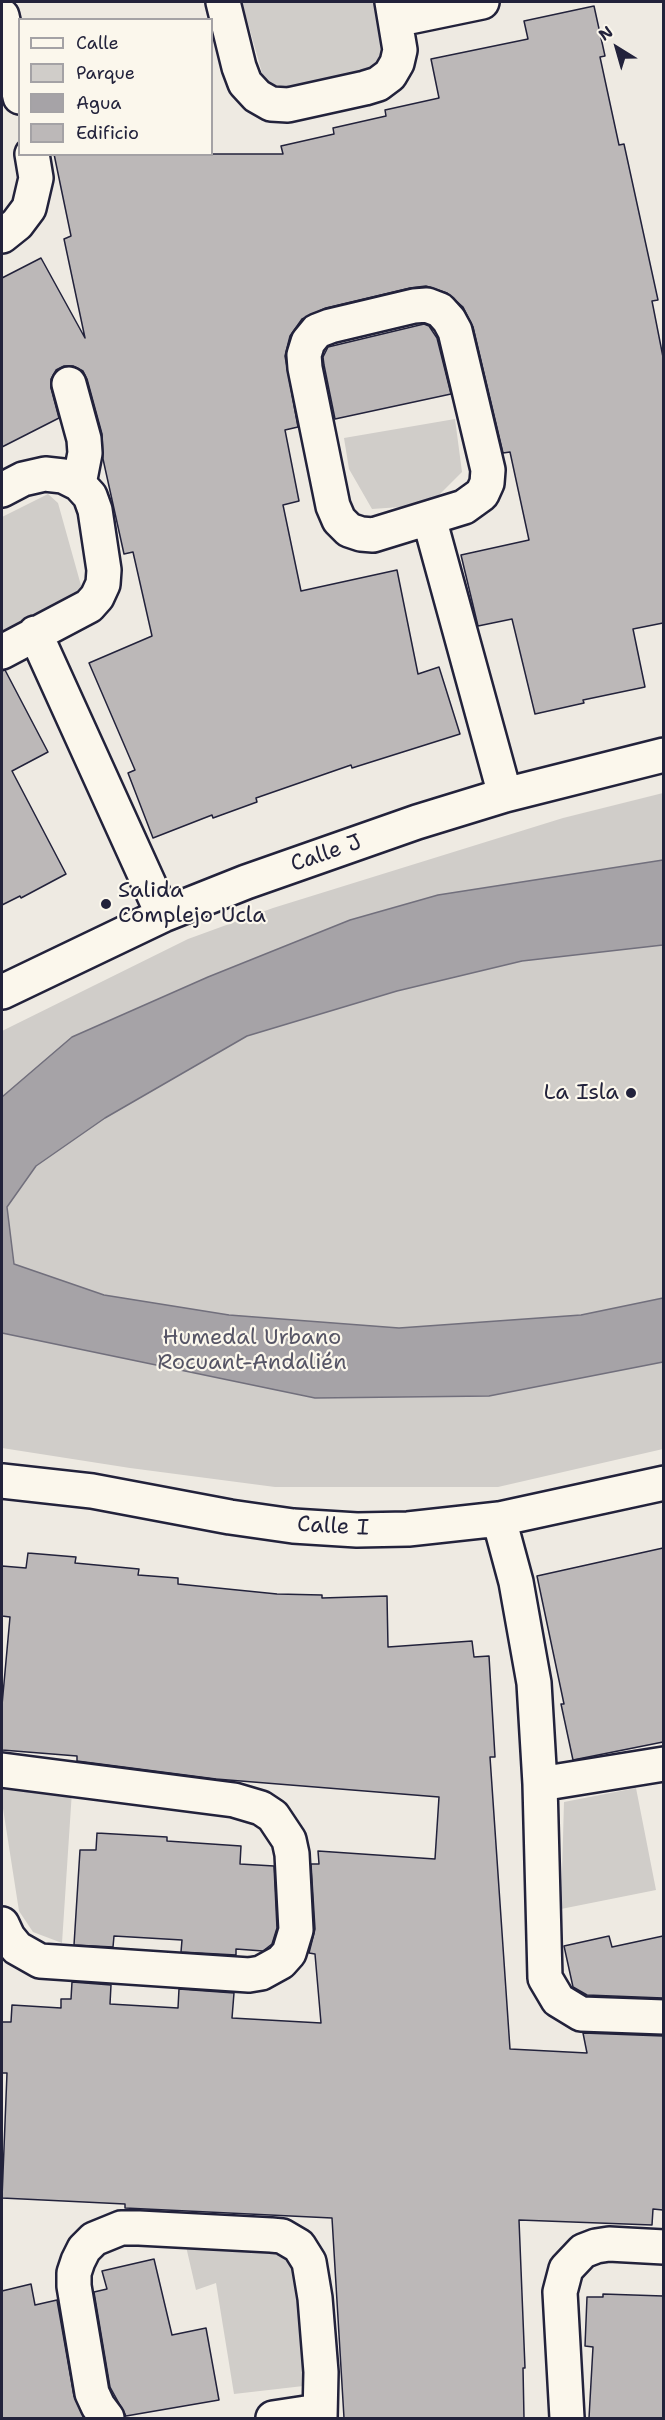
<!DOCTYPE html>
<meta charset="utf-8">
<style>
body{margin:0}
#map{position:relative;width:665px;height:2420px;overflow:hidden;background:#eeeae2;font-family:"Shantell Sans",sans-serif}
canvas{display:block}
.frame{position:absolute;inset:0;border:3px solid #22223b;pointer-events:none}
.legend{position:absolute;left:18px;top:18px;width:195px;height:138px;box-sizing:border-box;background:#fbf7ec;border:2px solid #a4a2a5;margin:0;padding:8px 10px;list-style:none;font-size:18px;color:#22223b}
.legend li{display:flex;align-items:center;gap:12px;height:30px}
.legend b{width:30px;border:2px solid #a4a2a5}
.north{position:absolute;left:587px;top:18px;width:60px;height:60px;-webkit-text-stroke:4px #fbf7ec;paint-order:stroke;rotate:323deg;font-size:16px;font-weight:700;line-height:24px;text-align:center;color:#22223b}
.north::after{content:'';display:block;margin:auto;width:21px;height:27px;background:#22223b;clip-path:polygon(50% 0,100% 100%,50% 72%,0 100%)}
</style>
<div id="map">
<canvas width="665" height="2420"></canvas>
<div class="frame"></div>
<ul class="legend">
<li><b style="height:8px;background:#fbf7ec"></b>Calle</li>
<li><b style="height:16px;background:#d0cdc9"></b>Parque</li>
<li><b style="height:16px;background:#a6a3a7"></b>Agua</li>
<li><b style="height:16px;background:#bcb8b8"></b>Edificio</li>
</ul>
<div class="north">N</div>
</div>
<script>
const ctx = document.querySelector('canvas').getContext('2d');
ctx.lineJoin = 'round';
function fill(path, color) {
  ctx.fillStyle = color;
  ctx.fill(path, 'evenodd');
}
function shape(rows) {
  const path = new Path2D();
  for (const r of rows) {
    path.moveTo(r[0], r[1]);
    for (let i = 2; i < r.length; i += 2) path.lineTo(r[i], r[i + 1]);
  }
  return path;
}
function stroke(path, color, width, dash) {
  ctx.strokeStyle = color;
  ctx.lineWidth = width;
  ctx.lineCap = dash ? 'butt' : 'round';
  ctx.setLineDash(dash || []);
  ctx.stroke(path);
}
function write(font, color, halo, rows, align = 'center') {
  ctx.font = font + ' "Shantell Sans",sans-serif';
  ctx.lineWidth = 4.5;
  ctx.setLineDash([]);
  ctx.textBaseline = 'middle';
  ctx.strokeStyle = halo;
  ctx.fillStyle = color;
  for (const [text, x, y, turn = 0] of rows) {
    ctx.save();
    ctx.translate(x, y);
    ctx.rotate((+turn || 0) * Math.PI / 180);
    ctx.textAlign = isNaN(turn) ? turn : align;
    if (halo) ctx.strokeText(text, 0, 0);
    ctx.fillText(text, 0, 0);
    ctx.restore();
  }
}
const green = shape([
 [242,2,375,2,387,59,376,70,275,90,264,80],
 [455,419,462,472,429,505,372,509,349,469,344,438],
 [48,494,58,503,82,589,2,631,2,517],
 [663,793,663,1449,498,1487,275,1487,130,1468,2,1448,2,1031,188,939,273,908,563,818],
 [2,1788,72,1791,62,1943,33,1932,19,1911,2,1802],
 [636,1788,656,1890,561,1909,564,1802],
 [185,2242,264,2247,292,2262,312,2385,234,2394,216,2283,196,2290]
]);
const water = shape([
 [663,860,663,945,522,961,397,991,247,1036,105,1118,36,1166,7,1207,14,1264,104,1295,229,1315,399,1328,581,1315,663,1298,663,1362,489,1396,315,1398,2,1333,2,1097,72,1037,208,977,350,920,438,895,663,860]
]);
const building = shape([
 [594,6,605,56,600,57,619,145,624,144,658,300,652,301,663,357,663,623,633,629,645,687,583,700,584,703,535,714,512,619,478,626,461,555,529,540,510,452,503,453,473,327,463,307,447,293,426,286,410,288,326,308,302,319,290,336,285,356,298,427,285,430,299,501,283,505,301,591,397,570,418,674,439,667,460,734,352,768,351,765,256,798,257,802,213,818,212,815,153,838,128,773,135,770,89,663,152,636,133,552,124,554,103,459,102,434,87,379,83,371,73,366,64,366,56,370,51,379,51,388,59,418,2,447,2,278,41,258,85,338,64,239,71,236,54,154,283,154,281,146,334,134,333,128,386,116,385,110,439,98,431,59,528,39,524,21,594,6],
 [424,324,429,326,437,338,451,394,335,419,324,365,323,357,328,347,424,324],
 [5,670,48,752,12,771,66,874,21,898,20,896,2,905,2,671,5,670],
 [663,1548,663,1742,573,1760,561,1704,564,1704,537,1576,663,1548],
 [28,1553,76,1557,75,1563,139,1569,138,1575,178,1578,178,1584,277,1594,322,1595,322,1598,387,1596,388,1647,472,1641,474,1657,489,1656,495,1757,490,1757,510,2049,587,2053,583,2033,663,2036,663,2210,653,2209,652,2225,519,2220,525,2368,523,2368,524,2418,344,2418,332,2218,125,2208,125,2204,2,2198,7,2073,2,2073,2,2022,11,2022,12,2005,61,2008,61,1999,71,1999,72,1982,111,1985,110,2004,178,2008,179,1989,234,1993,232,2018,321,2023,315,1954,309,1953,315,1929,311,1864,319,1864,318,1851,435,1859,439,1797,216,1779,77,1761,77,1756,2,1750,2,1705,10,1617,2,1616,2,1566,26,1568,28,1553],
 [97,1833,167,1837,167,1841,241,1846,240,1864,274,1866,277,1928,272,1944,263,1951,236,1949,236,1955,181,1952,182,1940,114,1936,113,1947,74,1945,80,1850,96,1850,97,1833],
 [609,1936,612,1947,663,1936,663,1998,587,1995,573,1987,564,1946,609,1936],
 [154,2259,172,2335,206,2328,219,2400,126,2416,110,2387,94,2292,107,2289,102,2271,154,2259],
 [31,2284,35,2305,57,2300,74,2396,84,2418,2,2418,2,2291,31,2284],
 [603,2294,663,2296,663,2418,589,2418,593,2347,585,2346,587,2297,603,2297,603,2294]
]);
const street = shape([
 [223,2,239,67,245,83,257,96,271,104,288,105,365,88,378,84,390,75,397,63,400,50,392,2],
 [2,16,20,97],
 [395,20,482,2],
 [2,236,17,224,29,208,36,178,32,154],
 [427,305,440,310,449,320,455,331,488,470,487,483,482,494,464,507,373,535,361,534,349,530,339,520,333,506,305,368,304,355,308,342,317,331,330,326,414,306,427,305],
 [69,384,84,439,85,453,79,484],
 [2,490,23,479,45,474,63,476,79,484,90,496,95,510,104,570,103,584,97,597,89,606,2,652],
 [429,518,505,795],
 [35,633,163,915],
 [2,992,163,915,246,882,417,822,505,795,664,755],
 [2,1481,92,1491,230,1517,293,1526,357,1530,408,1529,499,1519,664,1483],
 [499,1519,516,1582,534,1683,540,1784,545,1978,558,2000,581,2014,664,2017],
 [2,1770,234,1800,261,1808,273,1816,289,1840,292,1854,296,1930,289,1953,281,1962,261,1973,249,1975,40,1961,17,1948,8,1937,2,1924],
 [540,1784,664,1764],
 [107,2418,98,2406,92,2393,74,2286,74,2273,78,2261,84,2249,94,2239,121,2228,139,2228,271,2235,282,2236,299,2246,309,2262,315,2298,321,2372,320,2418],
 [273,2418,319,2411],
 [567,2418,560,2292,566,2269,583,2251,596,2246,609,2244,664,2247]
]);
const markers = [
 [106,904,6,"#22223b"],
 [631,1093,6,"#22223b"]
];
const streetNames = [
 ["Calle J",326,854,-19],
 ["Calle I",333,1527,3]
];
const poiNames = [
 ["Salida",118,891],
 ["Complejo Ucla",118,916],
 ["La Isla",619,1093,"right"]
];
const parkNames = [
 ["Humedal Urbano",252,1338],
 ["Rocuant-Andalién",252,1363]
];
fill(green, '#d0cdc9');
fill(water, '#a6a3a7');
stroke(water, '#716f7c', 1.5);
fill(building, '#bcb8b8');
stroke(building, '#22223b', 1.5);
stroke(street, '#22223b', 38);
stroke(street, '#fbf7ec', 33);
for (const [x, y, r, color] of markers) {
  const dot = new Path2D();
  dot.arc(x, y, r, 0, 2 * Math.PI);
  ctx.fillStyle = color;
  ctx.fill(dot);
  stroke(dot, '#fbf7ec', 2);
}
write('22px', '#22223b', '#fbf7ec', streetNames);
write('22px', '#22223b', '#fbf7ec', poiNames, 'left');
write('22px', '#565566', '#fbf7ec', parkNames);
</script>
